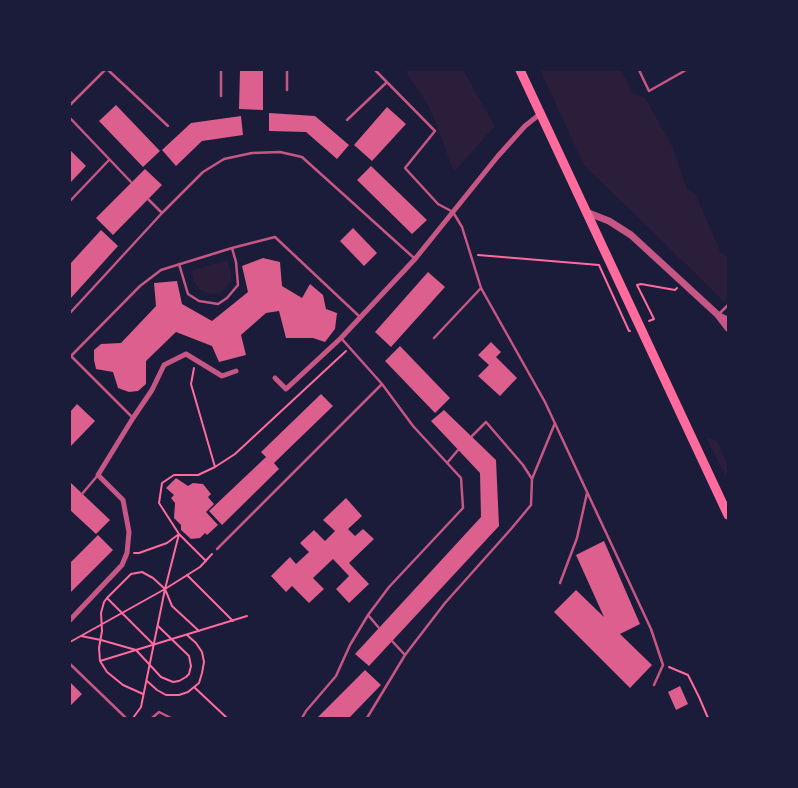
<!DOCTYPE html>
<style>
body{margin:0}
#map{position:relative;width:798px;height:788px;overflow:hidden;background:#1b1b3a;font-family:"Roboto Condensed",sans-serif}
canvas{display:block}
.frame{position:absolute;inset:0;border:71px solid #1b1b3a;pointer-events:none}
</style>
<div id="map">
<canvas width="798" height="788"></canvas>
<div class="frame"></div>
</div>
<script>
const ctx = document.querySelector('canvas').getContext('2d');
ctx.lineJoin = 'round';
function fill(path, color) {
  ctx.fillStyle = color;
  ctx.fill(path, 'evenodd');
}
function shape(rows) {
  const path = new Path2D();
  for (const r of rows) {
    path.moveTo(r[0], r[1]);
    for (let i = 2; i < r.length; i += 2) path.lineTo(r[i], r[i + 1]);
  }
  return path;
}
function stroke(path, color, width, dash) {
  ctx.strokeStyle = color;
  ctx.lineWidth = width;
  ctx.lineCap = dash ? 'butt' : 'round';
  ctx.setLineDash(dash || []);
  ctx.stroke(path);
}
const green = shape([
 [405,70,463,70,495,126,454,172,430,108],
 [540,70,621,70,633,93,645,98,672,146,687,189,696,195,721,253,728,257,728,298,724,302,703,281,584,165],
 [227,260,231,272,231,281,226,288,220,293,211,294,200,290,194,282,191,271],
 [706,437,717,441,728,466,726,477]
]);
const building = shape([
 [240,70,263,70,263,110,239,109],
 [116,105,160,151,143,167,99,121],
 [387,107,406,124,372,161,354,145],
 [269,113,315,116,349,145,337,159,306,132,269,131],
 [241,116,243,135,202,141,176,166,162,150,191,123],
 [70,150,86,166,70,183],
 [371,166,427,220,412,234,357,180],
 [145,169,162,185,113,235,96,218],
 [353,228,377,253,364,266,340,241],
 [101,230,118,246,70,299,70,264],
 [263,258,280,262,282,286,302,298,310,284,323,295,326,309,337,313,335,329,325,342,313,338,286,338,279,311,266,313,241,335,246,355,219,362,212,346,176,332,146,361,146,384,138,391,129,392,118,388,113,372,96,369,94,360,94,350,101,344,121,343,156,306,154,283,177,281,182,304,212,321,248,292,242,266],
 [428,272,445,287,391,347,375,332],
 [491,342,501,352,496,357,517,378,500,396,478,376,489,365,478,355],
 [400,346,450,398,435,413,385,361],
 [321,394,333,406,274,463,279,469,222,525,209,511,266,457,261,452],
 [77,404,95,421,70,447,70,412],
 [444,410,496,460,499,526,369,666,355,654,481,517,480,473,431,421],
 [176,478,188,486,193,483,203,484,211,494,208,497,214,504,206,512,218,525,207,535,205,533,200,538,191,539,181,530,181,525,174,518,175,503,171,498,174,495,166,488],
 [70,482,110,520,96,534,70,510],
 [346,498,362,516,348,529,355,536,363,529,374,539,349,563,369,584,349,603,336,589,349,576,333,559,313,578,324,589,309,603,292,586,286,592,271,576,290,557,296,564,309,552,300,543,314,530,325,541,335,531,323,520],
 [98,535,113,550,70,593,70,563],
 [604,541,640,624,620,634,652,665,630,688,554,612,576,590,604,617,576,555],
 [365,670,381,685,349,718,317,718],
 [70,682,82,694,70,706],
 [680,686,688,704,676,710,668,692]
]);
const path = shape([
 [478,255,599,265,629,331,630,331],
 [649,321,654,319,637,285,641,284,675,290,677,288],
 [194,368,191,384,215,467],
 [134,553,139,553,167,543,179,534,206,561],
 [187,575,233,621],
 [107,598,154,645],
 [81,636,101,640,136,650,161,677,173,682,179,681,186,677,189,674,191,666,189,656,158,626],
 [70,642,165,589,200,567,212,554],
 [100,661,247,616],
 [669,667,688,675,699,697,708,718],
 [147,681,157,690,166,695,179,695,188,692,199,683,202,673,204,662,202,652,196,643,187,635],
 [194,687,227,718],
 [143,694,123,685,107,672,100,661,99,648,102,631,101,613,104,602,107,598,131,574,142,572,153,578,165,589,172,606,199,631],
 [133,718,141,707,165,589,179,534,159,503,162,483,174,475,198,475,215,467,235,454,346,351]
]);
const service = shape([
 [108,70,168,126],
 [375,70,435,131,405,168,438,204,453,212,462,227,481,288,545,402,651,629,663,665,654,685],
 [639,70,649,91,686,70],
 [287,90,287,70],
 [221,96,221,70],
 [70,105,105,70],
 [70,118,131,182],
 [347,120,387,82],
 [148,199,162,213],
 [70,201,109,160],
 [179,264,188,294,199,301,218,304,227,298,238,285,236,262,232,248],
 [70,313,162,213,203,172,224,159,252,153,280,152,302,157,414,258],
 [718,315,728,305],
 [434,338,481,288],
 [132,417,71,356,140,286,161,270,232,248,275,237,360,317],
 [447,463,458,450],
 [532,479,555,423],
 [82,494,98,475],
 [217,549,382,384,341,338],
 [560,583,577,538,587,493],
 [368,615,379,628],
 [392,641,405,655],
 [70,664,126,718],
 [152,718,159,712,171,718],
 [302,718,306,711,336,676,350,645,368,615,389,587,463,508,461,478,413,426,382,384],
 [367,718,405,655,445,603,511,529,531,505,532,479,523,465,486,422,472,436]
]);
const minor = shape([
 [719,315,728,319],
 [275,378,286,389,341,338,415,259,498,156,525,126,540,114],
 [70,620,122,565,127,553,129,532,123,500,98,475,133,418,152,390,164,365,186,354,222,376,236,371]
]);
const tertiary = shape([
 [586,212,609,221,631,235,718,315,728,328]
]);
const primary = shape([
 [520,70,728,515]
]);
fill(green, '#2a1e3b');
fill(building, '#dd5f8e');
stroke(path, '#ff6b9d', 2);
stroke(service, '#c65784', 2.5);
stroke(minor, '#c65784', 5);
stroke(tertiary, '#c65784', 7);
stroke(primary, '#ff6b9d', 9);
</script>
